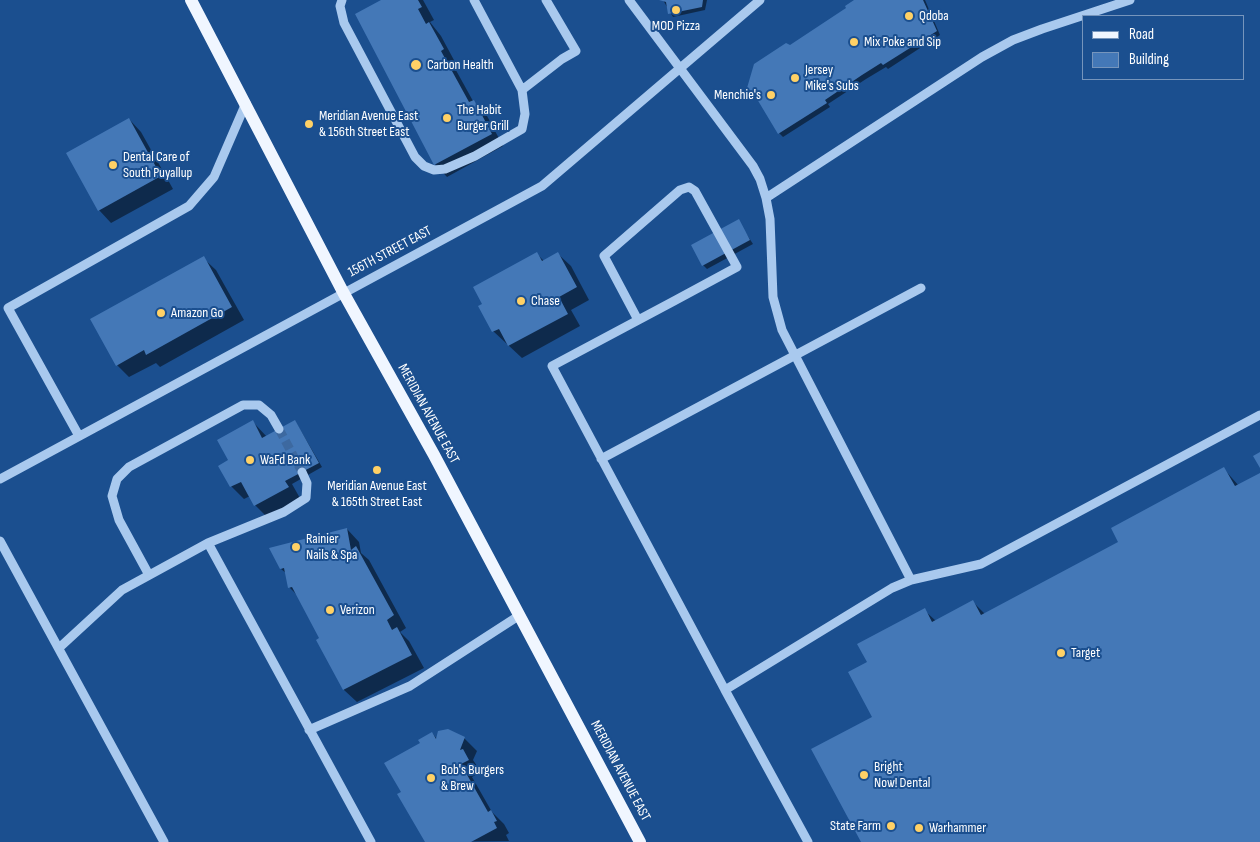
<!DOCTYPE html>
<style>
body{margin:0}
#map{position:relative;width:1260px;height:842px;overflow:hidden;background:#1b4f8f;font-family:"Sofia Sans Condensed",sans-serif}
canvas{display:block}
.legend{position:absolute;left:1082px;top:15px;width:162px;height:65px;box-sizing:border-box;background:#1b4f8f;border:1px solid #7695bc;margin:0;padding:6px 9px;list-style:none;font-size:15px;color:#fff}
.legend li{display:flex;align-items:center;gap:10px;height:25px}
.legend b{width:25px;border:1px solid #7695bc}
</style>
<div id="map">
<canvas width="1260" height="842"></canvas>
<ul class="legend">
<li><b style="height:6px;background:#f0f6ff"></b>Road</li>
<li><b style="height:14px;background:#4478b7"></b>Building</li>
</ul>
</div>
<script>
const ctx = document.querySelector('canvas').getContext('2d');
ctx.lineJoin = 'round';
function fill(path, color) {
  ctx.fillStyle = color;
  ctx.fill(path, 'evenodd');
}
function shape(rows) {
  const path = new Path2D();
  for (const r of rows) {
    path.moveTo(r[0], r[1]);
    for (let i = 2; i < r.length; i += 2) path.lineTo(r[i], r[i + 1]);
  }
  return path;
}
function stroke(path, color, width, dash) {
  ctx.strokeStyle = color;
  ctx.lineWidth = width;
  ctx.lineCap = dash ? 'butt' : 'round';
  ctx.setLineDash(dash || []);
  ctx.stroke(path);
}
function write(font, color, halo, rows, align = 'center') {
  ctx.font = font + ' "Sofia Sans Condensed",sans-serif';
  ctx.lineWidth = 4;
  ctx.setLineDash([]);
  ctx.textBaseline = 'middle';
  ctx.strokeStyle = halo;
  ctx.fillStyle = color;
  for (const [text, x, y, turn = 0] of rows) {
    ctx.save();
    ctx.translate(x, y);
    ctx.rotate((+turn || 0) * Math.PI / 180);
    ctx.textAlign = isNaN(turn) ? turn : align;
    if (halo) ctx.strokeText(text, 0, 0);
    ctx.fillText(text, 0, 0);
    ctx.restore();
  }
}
const shadow = shape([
 [382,0,423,0,434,20,430,22,441,36,455,62,452,63,473,101,486,114,503,146,447,177,435,164],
 [663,0,707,0,705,10,673,17],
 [856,0,925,0,940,35,888,69,886,67,866,79,828,104,830,107,783,137,779,133,790,47,848,9],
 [129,119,141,132,173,189,111,223,99,210],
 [738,221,753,244,707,269,703,265],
 [537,254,544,261,558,254,571,266,589,300,571,310,580,326,522,358,493,331],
 [203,258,216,270,244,320,160,367,156,363,129,377,117,365],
 [295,421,322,467,292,484,301,500,268,518,255,505,250,496,244,499,231,486,230,461,253,422,267,437],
 [1224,469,1239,486,1260,475,1260,842,862,842,874,718,869,663,924,610,936,621,973,602,985,614,1120,543],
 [347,529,359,542,361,553,369,560,406,628,400,632,409,641,424,668,357,702,344,690,318,641,321,638,298,596,290,588,287,574,281,569],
 [432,733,437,739,464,738,477,751,473,760,481,772,472,777,492,812,504,824,509,833,506,835,509,841,426,842,402,793,422,743]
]);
const building = shape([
 [381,0,418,0,422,7,418,9,426,24,429,22,444,49,441,51,469,102,474,100,492,134,434,165,355,14],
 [659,0,703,0,702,7,668,14,666,2],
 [854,0,923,0,937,31,883,65,881,63,862,75,825,100,827,103,778,134,754,94,747,88,754,64,786,43,790,45,846,8,845,6],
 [129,118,161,176,98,211,66,153],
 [739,219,750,240,702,266,691,245],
 [537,252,542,261,558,252,577,287,559,297,568,314,508,346,499,329,492,332,478,306,482,304,473,287],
 [204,256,232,307,146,355,144,350,116,366,90,319],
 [253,420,262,438,295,420,319,463,285,481,289,487,254,506,241,482,230,487,218,466,228,460,217,440],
 [1260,452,1260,468,1253,456],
 [1224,467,1235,486,1260,473,1260,842,861,842,811,749,872,717,848,672,867,662,857,644,925,608,932,622,973,600,981,615,1118,542,1111,528],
 [347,528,351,550,356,546,394,615,387,620,392,630,397,627,412,655,343,690,316,640,319,638,292,587,288,588,284,568,280,569,269,548],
 [448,729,465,737,460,750,463,749,469,760,461,764,488,812,491,810,497,821,494,822,497,828,471,842,425,842,397,794,401,792,384,763,420,743,418,740,432,732,436,739,438,731]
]);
const minorTunnel = shape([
 [279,429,302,472]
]);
const minor = shape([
 [342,0,340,6,344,23,415,157,424,166,434,170,445,169,475,156,522,129,525,114,522,90],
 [474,0,522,90,562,59,576,51,546,0],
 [629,0,753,166,760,179,766,198,770,219,773,297,782,330,911,580],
 [766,198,982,57,1013,40,1042,29,1130,0],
 [638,320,604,256,680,190,689,187,695,191,737,267,674,301,552,366,725,690],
 [79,436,8,308,189,206,214,177,246,103],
 [601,459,921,288],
 [0,479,542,186,760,0],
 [0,541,164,842],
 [208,543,284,512,306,498,307,483,302,472],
 [149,575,119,520,112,496,117,479,129,467,243,405,259,405,271,415,279,429],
 [59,648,122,590,208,543,371,842],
 [309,730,410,686,520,615],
 [808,842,725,690,892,588,911,580,981,564,1260,415]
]);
const major = shape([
 [191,0,343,292,434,455,640,842]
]);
const markers = [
 [676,10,5,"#ffd166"],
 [909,16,5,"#ffd166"],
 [854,42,5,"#ffd166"],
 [416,65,6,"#ffd166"],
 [795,78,5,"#ffd166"],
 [771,95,5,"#ffd166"],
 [447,118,5,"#ffd166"],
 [309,124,5,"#ffd166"],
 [113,165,5,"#ffd166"],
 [521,301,5,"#ffd166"],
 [161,313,5,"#ffd166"],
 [250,460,5,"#ffd166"],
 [377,470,5,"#ffd166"],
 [296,547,5,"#ffd166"],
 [330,610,5,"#ffd166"],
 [1061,653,5,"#ffd166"],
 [864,775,5,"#ffd166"],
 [431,778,5,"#ffd166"],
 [891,826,5,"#ffd166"],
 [919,828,5,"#ffd166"]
];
const poiNames = [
 ["Qdoba",919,16],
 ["MOD Pizza",676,26,"center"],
 ["Mix Poke and Sip",864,42],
 ["Carbon Health",427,65],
 ["Jersey",805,70],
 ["Mike's Subs",805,86],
 ["Menchie's",761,95,"right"],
 ["The Habit",457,110],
 ["Burger Grill",457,126],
 ["Meridian Avenue East",319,116],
 ["& 156th Street East",319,132],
 ["Dental Care of",123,157],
 ["South Puyallup",123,173],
 ["Chase",531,301],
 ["Amazon Go",171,313],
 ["WaFd Bank",260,460],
 ["Meridian Avenue East",377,486,"center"],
 ["& 165th Street East",377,502,"center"],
 ["Rainier",306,539],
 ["Nails & Spa",306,555],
 ["Verizon",340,610],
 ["Target",1071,653],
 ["Bright",874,767],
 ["Now! Dental",874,783],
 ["Bob's Burgers",441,770],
 ["& Brew",441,786],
 ["State Farm",881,826,"right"],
 ["Warhammer",929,828]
];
const streetNames = [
 ["156TH STREET EAST",390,252,-28],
 ["MERIDIAN AVENUE EAST",428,414,61],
 ["MERIDIAN AVENUE EAST",620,771,62]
];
fill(shadow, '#0007');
fill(building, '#4478b7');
stroke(minorTunnel, '#3d69a0', 9, [9, 4.5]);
stroke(minor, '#a9c9ee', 9);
stroke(major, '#f0f6ff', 12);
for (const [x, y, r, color] of markers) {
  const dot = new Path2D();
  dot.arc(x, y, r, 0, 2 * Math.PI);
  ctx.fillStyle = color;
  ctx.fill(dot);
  stroke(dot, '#1b4f8f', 2);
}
write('14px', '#fff', '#1b4f8f', poiNames, 'left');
write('14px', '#fff', '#1b4f8f', streetNames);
</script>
